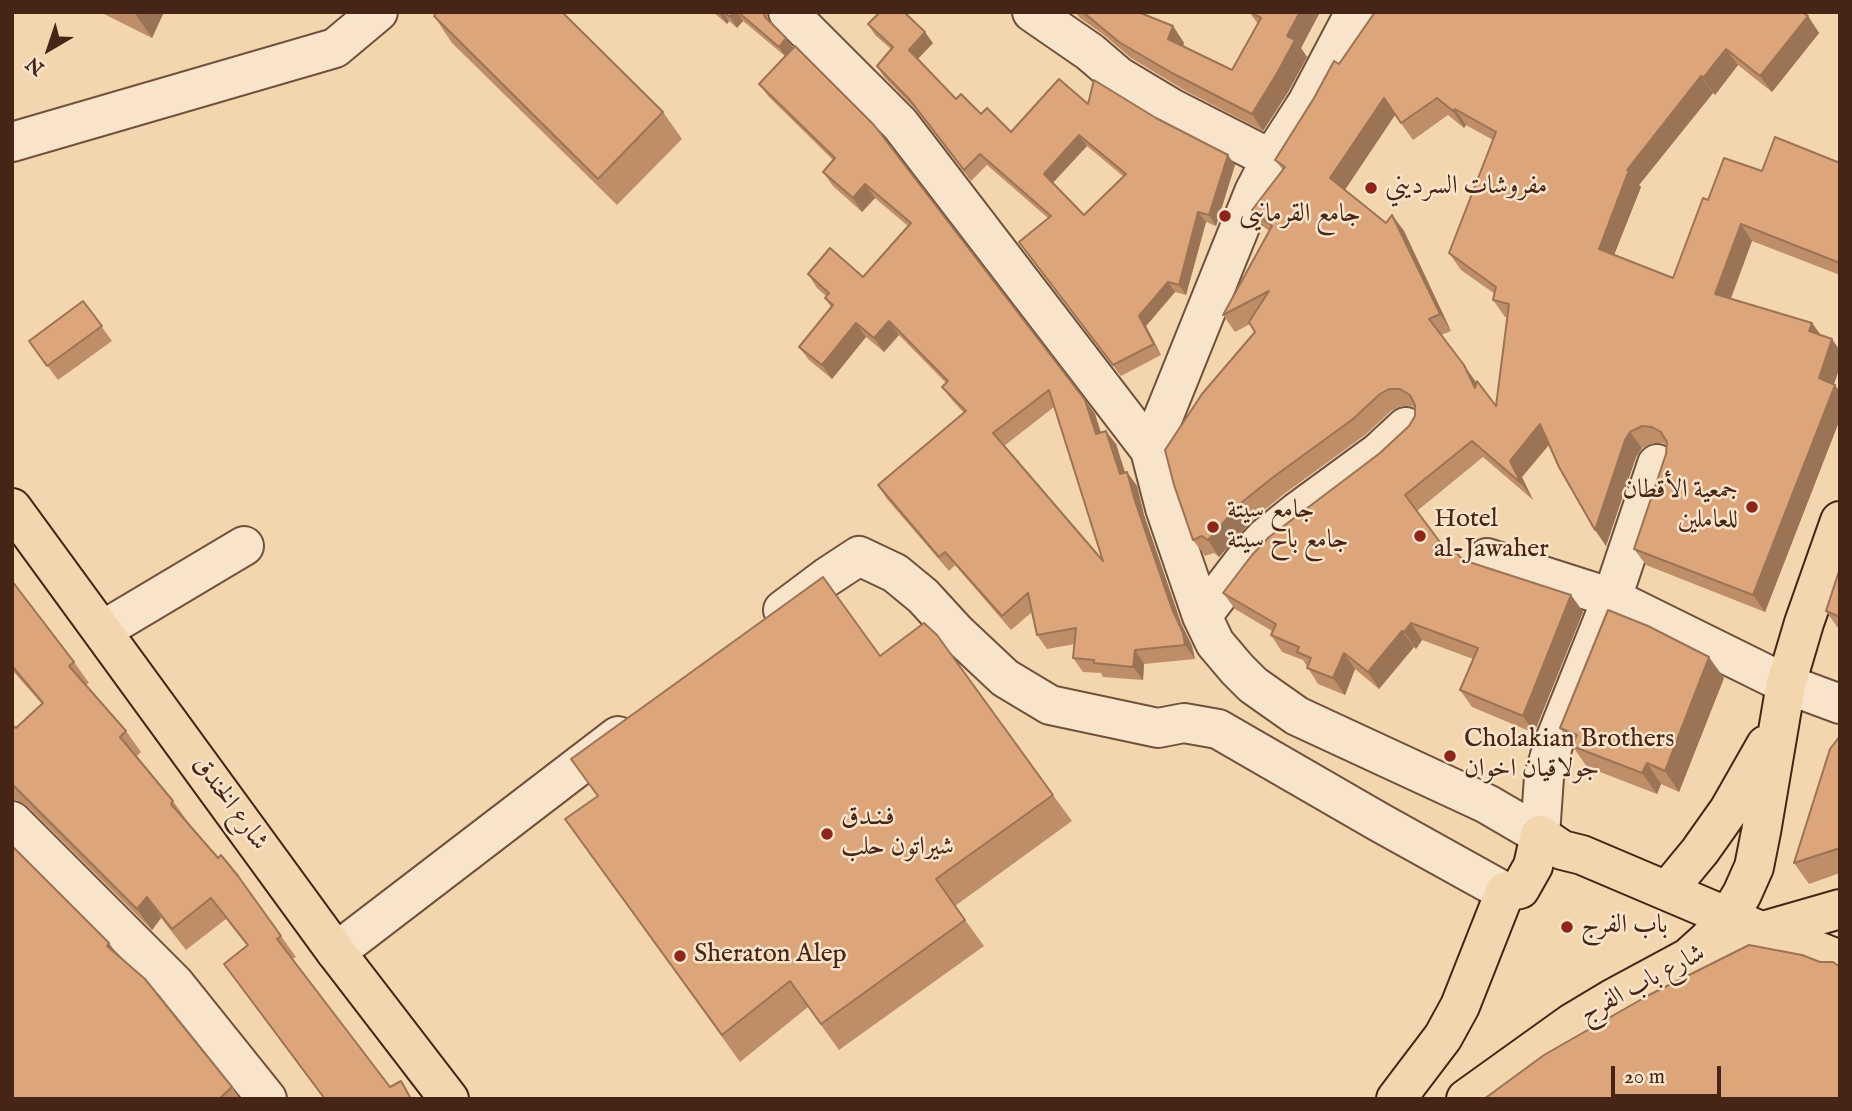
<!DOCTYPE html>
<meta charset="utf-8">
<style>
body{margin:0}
#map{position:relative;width:1852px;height:1111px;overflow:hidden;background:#f3d6ae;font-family:"IM FELL English",serif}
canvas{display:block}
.frame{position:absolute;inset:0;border:14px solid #462416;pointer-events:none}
.north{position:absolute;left:14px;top:14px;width:70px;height:70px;-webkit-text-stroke:5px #f7e4ca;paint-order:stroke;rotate:219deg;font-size:19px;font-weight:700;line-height:28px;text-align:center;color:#462416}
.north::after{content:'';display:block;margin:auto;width:24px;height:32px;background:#462416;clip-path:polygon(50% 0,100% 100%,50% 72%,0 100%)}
.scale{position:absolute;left:1611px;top:1066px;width:110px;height:32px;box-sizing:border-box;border:4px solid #462416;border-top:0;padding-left:9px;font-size:21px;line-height:24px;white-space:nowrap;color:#462416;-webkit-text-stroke:5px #f7e4ca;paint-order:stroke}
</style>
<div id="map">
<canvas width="1852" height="1111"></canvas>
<div class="frame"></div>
<div class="north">N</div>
<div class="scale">20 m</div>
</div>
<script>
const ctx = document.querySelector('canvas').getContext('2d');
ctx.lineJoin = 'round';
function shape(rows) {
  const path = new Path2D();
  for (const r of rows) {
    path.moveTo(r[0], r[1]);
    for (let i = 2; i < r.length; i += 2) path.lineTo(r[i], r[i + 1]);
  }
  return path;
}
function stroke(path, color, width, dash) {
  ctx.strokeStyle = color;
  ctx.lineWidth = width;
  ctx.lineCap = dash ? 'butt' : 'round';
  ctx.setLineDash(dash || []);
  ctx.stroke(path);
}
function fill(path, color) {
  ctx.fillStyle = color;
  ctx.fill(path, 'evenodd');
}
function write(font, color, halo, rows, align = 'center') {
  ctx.font = font + ' "IM FELL English",Amiri,serif';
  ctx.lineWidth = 5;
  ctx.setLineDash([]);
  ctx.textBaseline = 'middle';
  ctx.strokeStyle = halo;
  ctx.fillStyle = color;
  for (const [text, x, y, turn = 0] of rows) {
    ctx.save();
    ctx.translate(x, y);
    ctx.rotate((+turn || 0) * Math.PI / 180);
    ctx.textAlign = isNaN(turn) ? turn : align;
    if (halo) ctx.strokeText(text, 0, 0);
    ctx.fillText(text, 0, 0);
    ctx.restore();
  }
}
const minor = shape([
 [788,12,900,124,1150,450],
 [1032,12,1090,52,1118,76,1173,109,1271,159],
 [1355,12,1307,103,1271,159,1254,192,1150,450,1165,508,1202,616,1215,643,1237,669,1253,685,1297,716,1487,804,1540,835,1544,777,1553,745,1612,598,1657,464],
 [12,142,335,48,378,12],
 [1487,558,1612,598,1786,684,1840,704],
 [783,610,827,577,859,556,895,573,923,596,956,632,1005,678,1050,705,1158,728,1184,723,1218,729,1379,822,1505,892],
 [1202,616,1247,557,1266,537,1297,512,1379,452,1406,427],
 [103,630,244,546],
 [12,821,174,983,267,1099],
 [336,952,618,736]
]);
const major = shape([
 [12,508,336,952,449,1099],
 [1667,891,1700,851,1729,810,1766,745],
 [1688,958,1709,939,1728,917,1742,894,1754,867,1761,832,1786,684,1804,623,1840,521],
 [1396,1099,1443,1037,1460,1006,1505,892,1520,889,1533,866,1540,835,1562,850,1582,855,1761,931,1797,943,1840,960],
 [1466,1099,1572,1023,1612,999,1688,958,1725,942,1840,909]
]);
const wall = shape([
 [100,12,164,12,152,38],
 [713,12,767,12,767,17,769,20,793,48,1095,414,1101,432,1116,444,1125,473,1127,472,1137,486,1144,515,1181,623,1192,646,1195,659,1144,664,1143,680,1103,677,1101,673,1083,672,1073,658,1075,644,1047,649,1037,635,1032,612,1011,630,955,565,949,571,887,499,878,485,964,413,952,400,942,387,946,383,899,335,884,352,866,337,832,379,809,360,799,347,831,307,825,298,826,296,817,288,808,274,863,277,908,226,875,198,862,212,833,186,823,172,833,160,769,97,759,84,785,56,743,21,737,28,729,21,727,24],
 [1054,407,1103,561,1004,446],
 [1075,12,1143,12,1142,14,1173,26,1184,43,1183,46,1232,70,1258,24,1249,12,1320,12,1301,48,1307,57,1288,92,1263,131,1184,90,1131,58,1104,35,1080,18],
 [434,16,663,112,682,139,617,205,452,43],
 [1808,16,1819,33,1772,92,1738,65,1715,95,1713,93,1639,185,1641,187,1614,255,1673,278,1708,200,1762,171,1840,163,1840,275,1752,241,1731,299,1812,323,1821,335,1832,339,1840,351,1840,367,1834,384,1840,392,1840,419,1765,612,1646,565,1634,549,1666,454,1667,445,1663,443,1653,443,1642,448,1636,457,1606,546,1549,445,1522,477,1533,500,1483,457,1417,511,1445,549,1469,562,1571,595,1583,612,1534,733,1472,707,1460,690,1473,659,1422,640,1416,649,1414,647,1379,689,1355,669,1345,695,1318,684,1303,660,1282,652,1271,635,1272,631,1235,609,1223,593,1409,426,1415,416,1415,408,1412,406,1401,406,1391,411,1365,435,1284,494,1252,520,1219,557,1214,553,1205,556,1193,540,1255,332,1250,324,1235,332,1223,315,1269,231,1264,227,1252,210,1283,170,1275,160,1339,64],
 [1395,115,1413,140,1448,115,1464,128,1466,125,1493,140,1449,253,1461,270,1495,294,1493,300,1505,317,1507,317,1496,406,1476,383,1441,335,1451,331,1404,231,1392,215,1386,223,1345,190],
 [868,24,933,43,917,59,956,99,1011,132,1088,104,1156,118,1235,165,1216,226,1206,222,1186,295,1175,292,1146,326,1161,355,1121,376,1019,242,1048,218,987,165,971,181,917,111,884,77,877,66,891,49,875,35],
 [1087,146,1124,177,1084,215,1052,183],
 [83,301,112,341,58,380,29,341],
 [1840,568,1840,631,1826,611],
 [12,581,74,662,89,683,86,685,126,731,141,752,136,757,173,801,188,822,187,823,218,858,238,876,296,957,292,959,390,1087,414,1099,324,1099,224,964,247,946,226,919,186,950,161,918,152,930,27,806,17,800,12,800,12,725,16,728,42,704,12,670],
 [880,656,1053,795,1072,821,955,906,984,946,839,1050,808,1007,740,1062,565,819,598,796,571,759],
 [1724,678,1679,792,1661,784,1657,794,1587,767,1560,728],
 [1840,736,1840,873,1809,884,1794,863],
 [118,955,232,1087,240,1099,12,1099]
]);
const shadedWall = shape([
 [134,12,164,12,152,38],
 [723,12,729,21,727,24,719,13],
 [733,12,737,12,743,21,737,28,730,17],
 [1300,12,1320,12,1301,48,1307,57,1288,92,1263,131,1252,114,1287,36],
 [1808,16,1819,33,1772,92,1760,76],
 [1173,26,1184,43,1179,55,1168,39],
 [925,32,933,43,916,61,909,50],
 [786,38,794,49,786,58,779,47],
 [1726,49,1738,65,1715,95,1703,78],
 [1701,76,1713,93,1639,185,1641,187,1610,265,1599,249,1627,170],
 [1384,98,1395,115,1342,194,1330,178],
 [1455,109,1466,125,1464,128,1453,111],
 [1079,135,1087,146,1051,185,1044,174],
 [1228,155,1235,165,1216,226,1209,215],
 [865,184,875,198,862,212,853,198],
 [1198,212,1206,222,1186,295,1179,285],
 [1392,215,1404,231,1451,331,1440,314],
 [1741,224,1752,241,1726,310,1715,294],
 [1168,282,1175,292,1146,326,1161,355,1154,344,1139,316],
 [889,321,899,335,884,352,874,338],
 [856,323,866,337,832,379,822,365],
 [1812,323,1824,340,1809,331],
 [1832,339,1840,351,1840,367,1830,395,1819,378],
 [1464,365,1476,382,1487,405,1475,388],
 [1835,385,1840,392,1840,419,1765,612,1753,595],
 [1085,400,1095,414,1105,448,1096,434],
 [1540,424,1552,441,1522,477,1533,500,1521,483,1510,461],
 [1106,431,1116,444,1130,488,1120,474],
 [1630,432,1642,448,1636,457,1606,546,1595,530,1625,440],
 [1127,472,1137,486,1144,515,1181,623,1192,646,1195,659,1185,645,1172,609,1135,501],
 [1241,503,1252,520,1219,557,1208,540],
 [1571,595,1583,612,1534,733,1523,716],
 [1411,623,1422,640,1416,649,1404,632],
 [1402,631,1414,647,1379,689,1368,672],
 [1135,650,1144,664,1143,680,1133,667],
 [1344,653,1355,669,1345,695,1333,678],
 [1709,657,1724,678,1679,792,1665,771],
 [1647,763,1661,784,1657,794,1642,773],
 [147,897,161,918,152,930,137,909],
 [109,943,124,964,107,946]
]);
const building = shape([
 [437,12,562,12,663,112,598,179,434,16,437,12],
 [724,12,733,12,730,17,724,12],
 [738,12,763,12,765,17,786,38,779,47,738,12],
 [880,12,904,12,925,32,909,50,956,99,961,94,981,114,987,108,1011,132,1059,79,1088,104,1094,80,1156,118,1228,155,1209,215,1198,212,1179,285,1168,282,1139,316,1154,344,1113,365,1019,242,1051,216,980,154,964,170,910,100,877,66,893,47,868,24,880,12],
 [1079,135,1126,174,1084,215,1044,174,1079,135],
 [1083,12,1138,12,1173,26,1168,39,1232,70,1261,18,1250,12,1300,12,1287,36,1295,40,1276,75,1252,114,1172,73,1119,42,1083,12],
 [1375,12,1802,12,1808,16,1760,76,1726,49,1703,78,1701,76,1627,170,1629,170,1599,249,1673,278,1703,198,1708,200,1724,158,1762,171,1775,137,1840,163,1840,263,1741,224,1715,294,1812,323,1809,331,1832,339,1819,378,1835,385,1753,595,1634,549,1666,454,1667,442,1661,432,1652,427,1642,426,1630,432,1625,440,1595,530,1559,467,1540,424,1510,461,1521,483,1472,441,1405,495,1445,549,1457,553,1460,557,1469,562,1571,595,1523,716,1460,690,1478,648,1411,623,1404,632,1402,631,1368,672,1344,653,1333,678,1307,668,1311,658,1297,652,1299,647,1271,635,1276,624,1223,593,1252,555,1269,537,1380,453,1409,426,1415,416,1415,405,1410,395,1400,389,1389,389,1380,394,1353,419,1272,478,1241,503,1208,540,1202,536,1193,540,1174,485,1165,450,1202,394,1255,332,1249,322,1269,291,1223,315,1272,226,1252,210,1285,167,1275,160,1314,98,1334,61,1339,64,1375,12],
 [1384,98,1401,123,1437,98,1453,111,1455,109,1496,132,1449,253,1496,287,1493,300,1509,304,1496,406,1477,381,1475,388,1464,365,1429,319,1440,314,1392,215,1386,223,1330,178,1384,98],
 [795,46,874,125,1085,400,1096,434,1106,431,1120,474,1127,472,1135,501,1172,609,1183,633,1185,645,1135,650,1133,667,1094,663,1094,660,1073,658,1076,628,1037,635,1028,593,1002,616,945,552,939,557,878,485,966,411,942,387,948,381,889,321,874,338,856,323,822,365,799,347,833,305,825,298,829,293,808,274,830,248,863,277,911,223,865,184,853,198,823,172,835,158,759,84,795,46],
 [1049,390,1103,561,993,433,1049,390],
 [83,301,102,326,47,366,29,341,83,301],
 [1840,568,1840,617,1826,611,1840,568],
 [823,577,880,656,924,623,937,635,1053,795,936,879,965,920,821,1024,790,981,722,1035,565,819,598,796,571,759,823,577],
 [12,581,74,662,69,666,126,731,120,737,173,801,171,804,218,858,221,855,238,876,281,936,277,939,390,1087,401,1081,411,1099,325,1099,224,964,248,945,211,898,172,929,147,897,137,909,12,784,12,725,16,728,43,703,12,666,12,581],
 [1608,610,1648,626,1709,657,1665,771,1647,763,1642,773,1572,746,1577,735,1560,728,1608,610],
 [1840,736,1840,848,1794,863,1830,749,1840,736],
 [12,846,109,943,107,946,145,979,232,1087,219,1099,12,1099,12,846],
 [1749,945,1802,955,1820,962,1833,962,1840,967,1840,1099,1484,1099,1544,1055,1649,995,1749,945]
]);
const markers = [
 [1371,188,7,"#8f2418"],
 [1225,216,7,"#8f2418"],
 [1752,507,7,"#8f2418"],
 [1213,527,7,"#8f2418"],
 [1420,536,7,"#8f2418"],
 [1450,756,7,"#8f2418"],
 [827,834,7,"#8f2418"],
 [1567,927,7,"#8f2418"],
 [680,956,7,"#8f2418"]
];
const poiNames = [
 ["مفروشات السرديني",1385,188],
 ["جامع القرمانيى",1239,216],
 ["جمعية الأقطان",1738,492,"right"],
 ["للعاملين",1738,522,"right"],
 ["جامع سيتة",1227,512],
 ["جامع باح سيتة",1227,542],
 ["Hotel",1434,521],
 ["al-Jawaher",1434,551],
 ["Cholakian Brothers",1464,741],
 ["جولاقيان اخوان",1464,771],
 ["فـنـدق",841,819],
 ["شيراتون حلب",841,849],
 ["باب الفرج",1581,927],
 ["Sheraton Alep",694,956]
];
const streetNames = [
 ["شارع الخندق",229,804,54],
 ["شارع باب الفرج",1643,985,-28]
];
stroke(minor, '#71503c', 42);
stroke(major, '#462416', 42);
stroke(minor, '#f7e4ca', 38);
stroke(major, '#f3d6ae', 38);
fill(wall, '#be8e69');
fill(shadedWall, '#9b7455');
fill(building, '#dda57a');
stroke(building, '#9b7455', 2);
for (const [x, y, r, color] of markers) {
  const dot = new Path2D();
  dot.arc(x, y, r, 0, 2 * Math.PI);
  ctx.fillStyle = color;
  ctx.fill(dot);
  stroke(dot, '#f7e4ca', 2.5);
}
write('26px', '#462416', '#f7e4ca', poiNames, 'left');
write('26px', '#462416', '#f7e4ca', streetNames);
</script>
